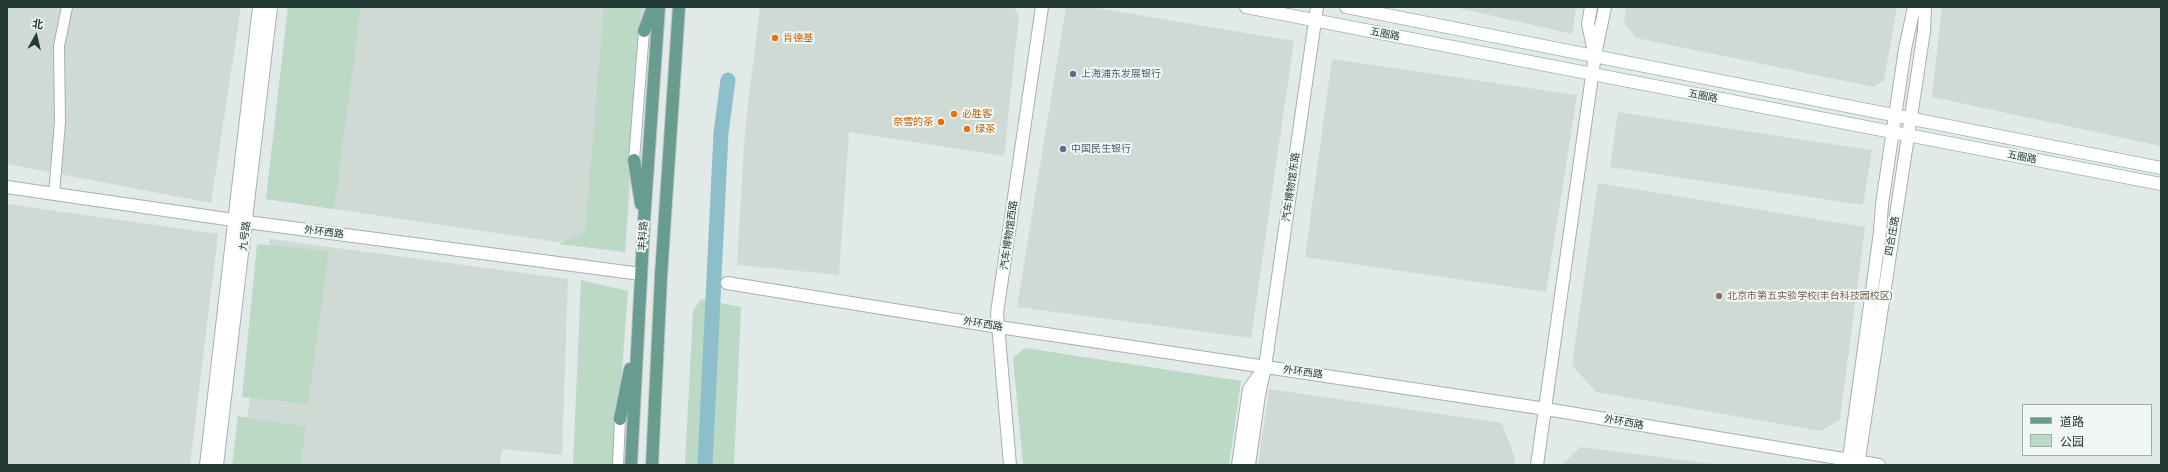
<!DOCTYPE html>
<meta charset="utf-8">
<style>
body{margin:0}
#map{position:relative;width:2168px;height:472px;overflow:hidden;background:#e1eae6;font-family:Lato,"Noto Sans SC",sans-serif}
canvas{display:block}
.frame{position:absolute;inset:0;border:8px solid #233934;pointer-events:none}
.legend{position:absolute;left:2022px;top:404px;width:130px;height:52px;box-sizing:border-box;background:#f1f7f4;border:1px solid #9faba7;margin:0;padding:5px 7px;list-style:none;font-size:12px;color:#233934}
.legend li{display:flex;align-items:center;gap:8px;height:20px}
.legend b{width:20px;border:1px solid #9faba7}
.north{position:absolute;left:16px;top:16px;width:40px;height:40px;-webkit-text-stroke:3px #f1f7f4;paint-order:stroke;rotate:8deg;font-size:11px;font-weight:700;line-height:16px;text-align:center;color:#233934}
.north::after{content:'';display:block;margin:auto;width:14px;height:18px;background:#233934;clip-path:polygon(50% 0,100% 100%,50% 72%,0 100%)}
</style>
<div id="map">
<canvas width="2168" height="472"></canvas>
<div class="frame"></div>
<ul class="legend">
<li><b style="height:5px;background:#699c91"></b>道路</li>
<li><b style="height:11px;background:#bbd9c5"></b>公园</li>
</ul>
<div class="north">北</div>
</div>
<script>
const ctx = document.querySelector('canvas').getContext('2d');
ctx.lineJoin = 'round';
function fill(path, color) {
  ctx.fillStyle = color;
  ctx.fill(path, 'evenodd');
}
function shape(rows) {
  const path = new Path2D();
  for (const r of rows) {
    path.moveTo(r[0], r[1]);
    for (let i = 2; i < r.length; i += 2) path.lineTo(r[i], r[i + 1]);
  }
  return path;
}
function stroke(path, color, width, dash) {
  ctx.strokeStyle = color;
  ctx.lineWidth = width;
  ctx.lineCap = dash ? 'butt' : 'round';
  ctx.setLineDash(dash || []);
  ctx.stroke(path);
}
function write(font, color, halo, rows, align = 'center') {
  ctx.font = font + ' Lato,"Noto Sans SC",sans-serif';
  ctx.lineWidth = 4;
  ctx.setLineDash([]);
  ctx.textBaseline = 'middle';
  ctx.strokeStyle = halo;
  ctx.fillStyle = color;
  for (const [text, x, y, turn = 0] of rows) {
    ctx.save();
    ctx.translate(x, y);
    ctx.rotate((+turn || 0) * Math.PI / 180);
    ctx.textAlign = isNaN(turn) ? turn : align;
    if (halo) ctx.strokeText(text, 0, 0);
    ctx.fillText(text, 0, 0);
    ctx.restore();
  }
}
const built = shape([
 [7,7,241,7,211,203,7,164],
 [288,7,645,7,625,252,266,199],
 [760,7,1014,7,1019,16,1004,156,849,132,839,275,737,265,745,129],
 [1066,7,1091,7,1294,41,1251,338,1017,307],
 [1454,7,1576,7,1572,34],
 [1626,7,1897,7,1884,80,1874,87,1636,38,1624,23],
 [1942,7,2161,7,2161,146,1932,97],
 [1332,59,1577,95,1546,292,1305,257],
 [1618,112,1872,150,1863,205,1610,167],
 [1598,183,1865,227,1840,419,1821,431,1596,392,1572,365],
 [7,204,218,234,190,465,7,465],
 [270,239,568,279,562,455,502,449,500,465,241,465],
 [1269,389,1502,423,1515,459,1514,465,1258,465],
 [1581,447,1721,465,1563,465,1564,462]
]);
const green = shape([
 [288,7,361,7,334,209,266,199],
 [604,7,641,7,637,35,625,252,559,244,585,232],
 [257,244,329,251,308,404,242,397],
 [581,280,628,291,615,465,573,465],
 [701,299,741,307,734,465,685,465,693,311],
 [1025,348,1241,381,1229,465,1023,465,1013,358],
 [238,416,306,427,300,465,232,465]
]);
const river = shape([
 [705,465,721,133,728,80]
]);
const minor = shape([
 [634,160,644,31],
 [54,194,60,122,59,46,67,7],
 [618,465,620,419]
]);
const tertiary = shape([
 [1591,7,1588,24,1594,52],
 [7,187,247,222,641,274],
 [727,283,999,327,1546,409,1879,465],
 [206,465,259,7],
 [217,465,271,7],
 [1010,465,997,313,1042,7],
 [1238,465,1249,389,1262,371],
 [1249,465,1259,395,1265,367,1317,7],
 [1537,465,1595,55,1605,7],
 [1848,465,1880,232,1882,204,1905,49,1914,7],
 [1858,465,1924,31,1925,7]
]);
const secondary = shape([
 [1246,7,2161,184],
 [1346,7,2161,168]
]);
const primary = shape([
 [644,31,653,7],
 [634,160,641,204],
 [620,419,630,369],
 [631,465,644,221,659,7],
 [652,465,661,276,679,7]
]);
const markers = [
 [775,38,4,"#e8710a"],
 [1073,74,4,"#5c6f8a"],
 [954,114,4,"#e8710a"],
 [941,122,4,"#e8710a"],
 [967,129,4,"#e8710a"],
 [1063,149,4,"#5c6f8a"],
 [1719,296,4,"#8d6e63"]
];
const streetNames = [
 ["五圈路",1385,34,11],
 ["五圈路",1703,96,11],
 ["五圈路",2022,157,11],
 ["汽车博物馆东路",1291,187,-82],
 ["外环西路",324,232,7],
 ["汽车博物馆西路",1009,235,-82],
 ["九号路",245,236,-83],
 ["丰科路",643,236,-86],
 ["四合庄路",1892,236,-80],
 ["外环西路",983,324,9],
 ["外环西路",1303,372,8],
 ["外环西路",1624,422,10]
];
const foodNames = [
 ["肯德基",783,38],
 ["必胜客",962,114],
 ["奈雪的茶",933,122,"right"],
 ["绿茶",975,129]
];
const serviceNames = [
 ["上海浦东发展银行",1081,74],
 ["中国民生银行",1071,149]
];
const educationNames = [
 ["北京市第五实验学校(丰台科技园校区)",1727,296]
];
fill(built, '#cfdad5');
fill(green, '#bbd9c5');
stroke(river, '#8dbfcb', 15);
stroke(minor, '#a4b1ad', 12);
stroke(tertiary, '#a4b1ad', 14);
stroke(secondary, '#a1b5ae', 14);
stroke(primary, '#bdc4c2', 14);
stroke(minor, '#fff', 10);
stroke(tertiary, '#fff', 12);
stroke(secondary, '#fff', 12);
stroke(primary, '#699c91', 12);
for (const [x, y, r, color] of markers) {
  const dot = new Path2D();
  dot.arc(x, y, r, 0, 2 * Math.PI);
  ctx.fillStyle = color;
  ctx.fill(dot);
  stroke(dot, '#f1f7f4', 1.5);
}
write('10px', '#233934', '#f1f7f4', streetNames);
write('10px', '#c56008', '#f1f7f4', foodNames, 'left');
write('10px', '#4e5e75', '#f1f7f4', serviceNames, 'left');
write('10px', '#785e54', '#f1f7f4', educationNames, 'left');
</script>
